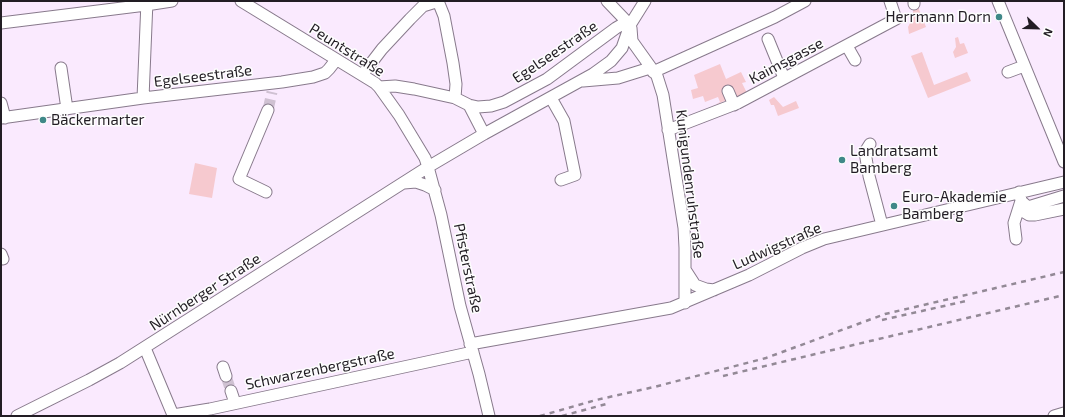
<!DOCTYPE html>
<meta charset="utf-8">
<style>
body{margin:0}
#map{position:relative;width:1065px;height:417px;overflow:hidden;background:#faeafe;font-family:"Exo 2",sans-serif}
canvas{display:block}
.frame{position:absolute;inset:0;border:2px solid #221d24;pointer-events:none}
.north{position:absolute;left:1017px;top:8px;width:40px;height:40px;-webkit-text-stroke:3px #fdfdfd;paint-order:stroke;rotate:113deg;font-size:11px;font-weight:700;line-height:16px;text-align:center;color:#221d24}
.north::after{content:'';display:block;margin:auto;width:14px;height:18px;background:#221d24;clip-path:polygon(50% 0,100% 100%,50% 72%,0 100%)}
</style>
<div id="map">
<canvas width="1065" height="417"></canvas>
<div class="frame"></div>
<div class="north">N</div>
</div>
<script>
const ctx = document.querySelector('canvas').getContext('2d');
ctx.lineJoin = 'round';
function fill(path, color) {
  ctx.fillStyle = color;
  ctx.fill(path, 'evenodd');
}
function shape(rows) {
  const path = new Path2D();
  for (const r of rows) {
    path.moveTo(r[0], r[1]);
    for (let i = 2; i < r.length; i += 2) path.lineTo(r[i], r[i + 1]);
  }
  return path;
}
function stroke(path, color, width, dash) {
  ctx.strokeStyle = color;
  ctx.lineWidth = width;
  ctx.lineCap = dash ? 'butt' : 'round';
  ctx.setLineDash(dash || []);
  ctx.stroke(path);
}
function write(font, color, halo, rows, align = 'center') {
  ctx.font = font + ' "Exo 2",sans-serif';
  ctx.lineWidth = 3;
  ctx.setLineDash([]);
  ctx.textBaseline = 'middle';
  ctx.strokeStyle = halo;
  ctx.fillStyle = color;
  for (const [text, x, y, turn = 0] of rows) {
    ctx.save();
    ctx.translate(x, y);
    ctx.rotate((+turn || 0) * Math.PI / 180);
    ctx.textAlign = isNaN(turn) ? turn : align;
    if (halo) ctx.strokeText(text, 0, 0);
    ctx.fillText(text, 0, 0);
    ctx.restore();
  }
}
const green = shape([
 [918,7,926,27,909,34,908,27,913,17,913,9],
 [958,37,960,44,964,43,968,53,955,58,953,52,956,47,955,38],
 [922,52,934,85,967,72,971,81,928,98,911,56],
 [720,64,726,79,741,72,746,82,742,83,748,95,736,102,734,97,715,105,720,102,718,97,705,102,703,96,693,99,691,90,698,88,694,75],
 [774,97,783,107,796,101,799,108,778,116,774,105,771,105,769,100],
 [195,163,217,168,212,198,189,194]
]);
const minorTunnel = shape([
 [268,110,272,92],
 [226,376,231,391]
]);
const minor = shape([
 [241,1,375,83,379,87,399,115,425,158,428,167,441,215,460,306,479,374,489,416],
 [438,1,444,16,453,63,456,84,455,98],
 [607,1,630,25],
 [998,1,1064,162],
 [914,4,914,1],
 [1,23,146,5,172,1],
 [631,28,632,41,657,76,663,95,684,228,685,248,685,303],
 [768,39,784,78],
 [847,46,855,60],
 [61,68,67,109],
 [653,72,775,17,805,1],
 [1008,72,1024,66],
 [362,75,382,49,410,19,423,6,439,1],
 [583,81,618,78,650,68],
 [379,87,395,86,414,89,455,98,469,105,478,107,491,106,504,102,547,79,616,28,623,24,630,25],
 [728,91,734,105],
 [143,98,147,1],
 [551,98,564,121,575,175,561,180],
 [1,103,5,118],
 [469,105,484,134],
 [1,118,143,98,282,82,313,77,325,73,329,69,336,60],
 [668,130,738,103,896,19,890,1],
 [870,144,865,152,869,176,882,225],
 [404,183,416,182,425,185,435,190],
 [266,192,239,179,268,110],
 [1019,192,1024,212,1029,215,1035,215,1064,209],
 [1021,201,1028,207,1064,196],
 [1016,239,1014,223,1021,201],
 [1,254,3,259],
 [686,271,695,285,706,289,714,290],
 [470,344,671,308,749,275,802,248,824,239,1064,182],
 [145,348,173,415,210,409,473,352],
 [223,367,226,376],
 [231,391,235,403],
 [17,416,89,380,120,363,428,167,484,134,593,74,611,61,622,48,630,25,645,1],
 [1054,416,1064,413]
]);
const rail = shape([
 [882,320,966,301],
 [723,376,1064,295],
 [540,416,596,400,654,387,766,358,885,314,1064,272],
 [562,416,610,403]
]);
const markers = [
 [999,17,4,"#3f8888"],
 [43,120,4,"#3f8888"],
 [842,160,4,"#3f8888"],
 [894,206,4,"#3f8888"]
];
const poiNames = [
 ["Herrmann Dorn",991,17,"right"],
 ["Bäckermarter",51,120],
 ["Landratsamt",850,151],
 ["Bamberg",850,168],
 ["Euro-Akademie",902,197],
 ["Bamberg",902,214]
];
const streetNames = [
 ["Peuntstraße",347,50,32],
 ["Egelseestraße",555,52,-34],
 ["Kaimsgasse",786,61,-28],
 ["Egelseestraße",203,76,-7],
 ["Kunigundenruhstraße",690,184,83],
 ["Ludwigstraße",777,246,-24],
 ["Pfisterstraße",468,268,78],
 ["Nürnberger Straße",205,292,-33],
 ["Schwarzenbergstraße",320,369,-12]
];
fill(green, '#f6c9cf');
stroke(minorTunnel, '#cfc1d2', 11, [11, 5.5]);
stroke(minor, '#887a8c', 13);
stroke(minor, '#fff', 11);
stroke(rail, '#938996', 2.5, [5, 5]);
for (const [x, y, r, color] of markers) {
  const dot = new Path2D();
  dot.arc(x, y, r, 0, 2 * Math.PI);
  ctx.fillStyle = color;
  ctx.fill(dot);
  stroke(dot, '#fdfdfd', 1.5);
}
write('15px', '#221d24', '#fdfdfd', poiNames, 'left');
write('15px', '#221d24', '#fdfdfd', streetNames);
</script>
